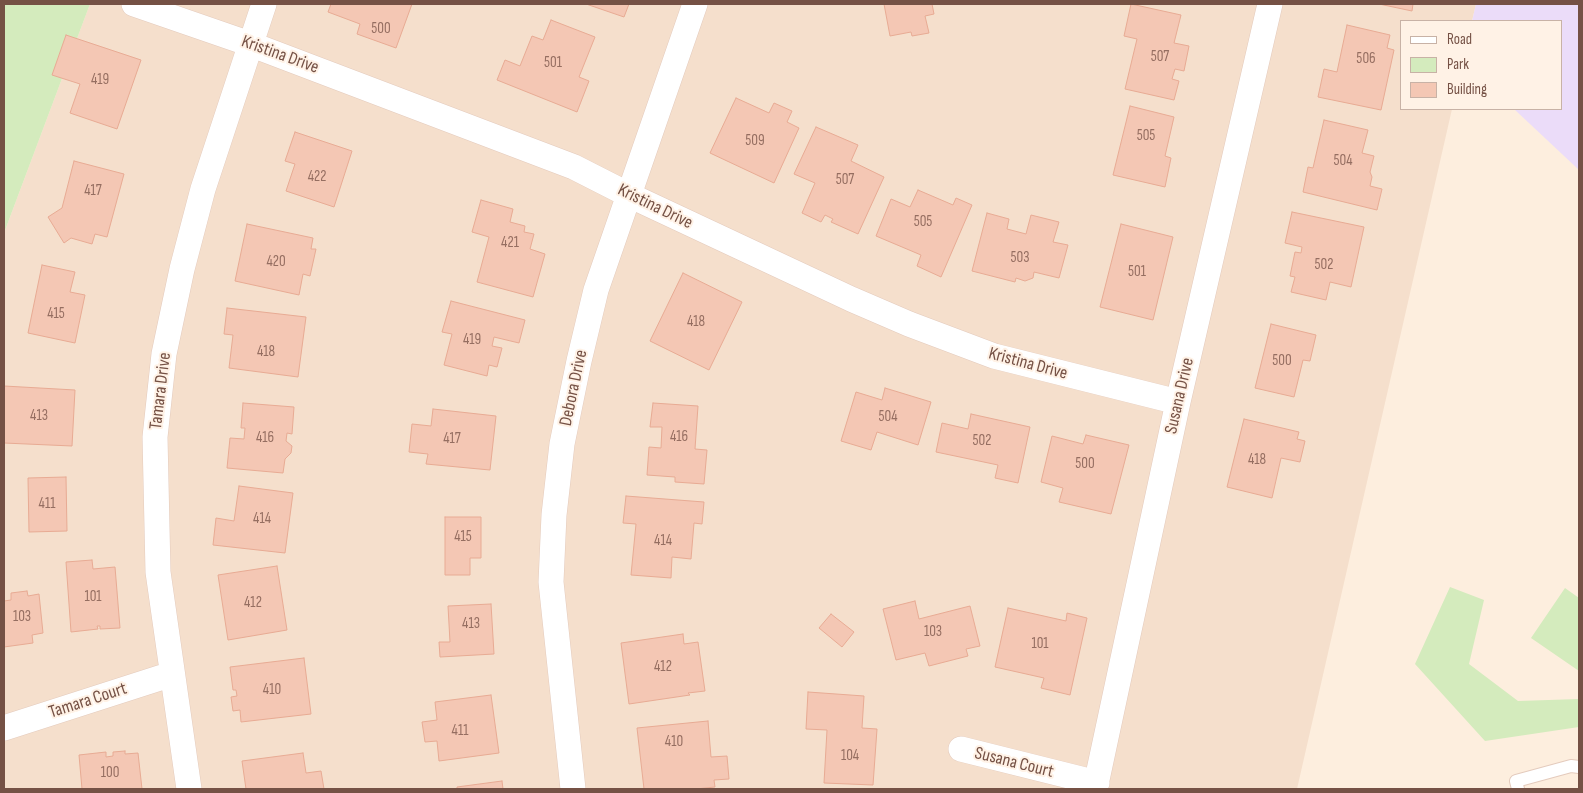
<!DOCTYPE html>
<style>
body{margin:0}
#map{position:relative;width:1583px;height:793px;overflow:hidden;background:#fdeede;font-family:"Sofia Sans Condensed",sans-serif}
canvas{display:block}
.frame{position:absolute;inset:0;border:5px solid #755145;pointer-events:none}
.legend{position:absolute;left:1400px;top:20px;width:162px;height:90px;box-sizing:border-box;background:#fff2e6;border:1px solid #c8b2a6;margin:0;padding:6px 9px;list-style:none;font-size:15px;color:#755145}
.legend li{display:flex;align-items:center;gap:10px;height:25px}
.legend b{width:25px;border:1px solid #c8b2a6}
</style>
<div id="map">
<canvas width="1583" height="793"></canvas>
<div class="frame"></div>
<ul class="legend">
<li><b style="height:6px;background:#fff"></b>Road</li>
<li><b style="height:14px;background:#d4ebbd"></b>Park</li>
<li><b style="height:14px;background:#f4c7b4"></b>Building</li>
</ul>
</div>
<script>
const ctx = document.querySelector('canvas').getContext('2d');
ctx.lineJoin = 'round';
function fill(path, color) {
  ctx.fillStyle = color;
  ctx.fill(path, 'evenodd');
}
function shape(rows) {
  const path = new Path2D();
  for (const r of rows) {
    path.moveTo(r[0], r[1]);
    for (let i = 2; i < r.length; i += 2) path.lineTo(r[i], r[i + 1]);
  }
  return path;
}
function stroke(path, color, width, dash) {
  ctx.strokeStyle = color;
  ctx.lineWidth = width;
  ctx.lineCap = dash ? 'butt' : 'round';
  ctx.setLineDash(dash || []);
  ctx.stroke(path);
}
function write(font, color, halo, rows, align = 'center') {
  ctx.font = font + ' "Sofia Sans Condensed",sans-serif';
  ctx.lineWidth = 4;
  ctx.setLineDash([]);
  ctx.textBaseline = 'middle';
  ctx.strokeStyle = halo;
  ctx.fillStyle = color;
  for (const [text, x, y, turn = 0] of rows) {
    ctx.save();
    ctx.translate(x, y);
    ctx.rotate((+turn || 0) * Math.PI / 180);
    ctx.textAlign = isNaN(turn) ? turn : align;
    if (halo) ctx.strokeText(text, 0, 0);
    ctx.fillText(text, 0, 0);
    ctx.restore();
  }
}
const residential = shape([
 [90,4,1476,4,1472,21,1402,21,1402,109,1452,109,1297,789,4,789,4,233]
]);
const education = shape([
 [1476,4,1579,4,1579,170,1514,109,1562,109,1562,21,1472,21]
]);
const green = shape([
 [4,4,90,4,4,233],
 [1450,587,1484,600,1469,664,1518,701,1579,699,1579,727,1485,741,1415,664],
 [1565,588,1579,598,1579,671,1531,638]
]);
const building = shape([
 [331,4,412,4,396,48,357,34,360,24,328,12,331,4],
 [586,4,629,4,624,17,586,4],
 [884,4,932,4,934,14,925,16,929,33,912,36,911,32,890,36,884,4],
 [1131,4,1181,15,1174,43,1189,46,1184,71,1175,69,1172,79,1179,81,1174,100,1125,89,1137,39,1124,36,1131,4],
 [1379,4,1413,4,1412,11,1379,4],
 [551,20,595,37,579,77,589,81,577,112,497,80,505,60,520,66,532,36,543,40,551,20],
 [1347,25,1390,35,1387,48,1394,50,1381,110,1318,97,1324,69,1337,72,1347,25],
 [66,35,141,60,117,129,70,113,80,84,52,75,66,35],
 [736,98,769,113,774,103,792,111,787,122,799,128,774,183,710,153,736,98],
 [1130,106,1174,117,1165,156,1171,158,1165,187,1113,175,1130,106],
 [1324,120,1368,130,1362,153,1374,156,1370,172,1372,177,1370,186,1382,189,1377,210,1303,192,1308,167,1313,168,1324,120],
 [816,127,858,145,851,161,884,177,858,234,831,222,833,219,825,215,821,222,802,213,815,183,794,174,816,127],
 [295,132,352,151,334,207,286,191,295,164,285,161,295,132],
 [74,161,124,174,107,237,95,234,92,244,71,238,64,243,48,217,62,208,74,161],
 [918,190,953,205,956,198,972,205,941,277,917,266,921,255,876,236,891,199,910,207,918,190],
 [481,200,513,209,510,222,525,226,524,232,534,234,530,249,545,254,533,297,477,282,489,237,472,232,481,200],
 [1292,212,1364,227,1351,287,1330,282,1326,300,1291,292,1295,277,1290,276,1295,252,1301,253,1302,247,1285,243,1292,212],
 [987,213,1009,219,1007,229,1026,234,1031,215,1059,222,1053,242,1068,245,1059,278,1034,272,1033,278,1025,281,1016,278,1015,282,972,271,987,213],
 [247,224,313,238,311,249,316,249,310,276,303,274,299,295,235,281,247,224],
 [1121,224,1173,237,1153,320,1100,307,1121,224],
 [42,265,75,272,70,292,85,295,75,343,28,333,42,265],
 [683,273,742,302,709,370,650,341,683,273],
 [451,301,525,320,519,343,494,337,492,346,502,348,497,367,489,365,487,376,444,365,452,334,442,332,451,301],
 [227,308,306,317,298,377,229,368,233,335,224,334,227,308],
 [1271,324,1316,335,1310,361,1303,360,1294,397,1255,388,1271,324],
 [4,386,75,390,72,446,4,443,4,386],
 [885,388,931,402,918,445,877,432,871,450,841,441,856,392,882,400,885,388],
 [243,403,294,407,292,434,287,433,286,441,292,446,291,453,285,459,283,473,227,468,230,438,244,439,245,428,241,428,243,403],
 [653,403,698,406,695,449,707,450,704,484,675,482,675,477,647,475,649,447,661,448,662,427,650,427,653,403],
 [433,409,496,416,490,470,426,464,428,454,409,452,412,424,431,426,433,409],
 [971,414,1030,427,1018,483,995,478,998,465,936,452,942,423,968,429,971,414],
 [1244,419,1299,432,1297,439,1305,441,1300,462,1281,458,1272,498,1227,487,1244,419],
 [1086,435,1129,445,1111,514,1059,502,1063,488,1041,482,1052,436,1083,444,1086,435],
 [66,477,67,531,29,532,28,478,66,477],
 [239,486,293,493,285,553,213,545,216,518,234,521,239,486],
 [626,496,704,502,702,524,694,523,691,559,672,557,671,578,631,575,636,524,623,523,626,496],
 [445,517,481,517,481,558,470,558,470,575,445,575,445,517],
 [92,560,93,569,115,567,120,628,100,629,100,626,97,626,98,629,71,632,66,562,92,560],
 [277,566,287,630,228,640,218,575,277,566],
 [27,591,28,596,39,594,43,633,32,635,33,643,4,647,4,601,11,600,11,593,27,591],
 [915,601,919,619,970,606,980,646,966,649,968,656,929,666,925,653,896,660,883,609,915,601],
 [491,604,494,654,440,657,439,642,450,642,448,606,491,604],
 [1008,608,1066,621,1067,613,1087,618,1070,695,1041,688,1044,678,995,667,1008,608],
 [831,614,854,632,842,647,819,628,831,614],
 [683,634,684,644,698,642,705,691,688,693,690,695,629,704,621,643,683,634],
 [304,658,311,714,241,722,240,710,233,711,231,697,237,696,236,690,233,690,230,667,304,658],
 [808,692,864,696,862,728,877,729,873,785,824,783,827,730,806,729,808,692],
 [491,695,499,753,439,761,437,741,425,742,422,722,437,720,435,702,491,695],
 [708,721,711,757,727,756,729,779,714,780,715,787,696,789,644,789,637,728,708,721],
 [125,751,125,754,138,753,142,789,82,789,79,755,106,752,106,757,113,756,113,752,125,751],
 [303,753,306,773,321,771,324,789,246,789,242,761,303,753],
 [502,781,503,789,457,789,457,787,502,781]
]);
const service = shape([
 [1518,789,1516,781,1571,766,1579,767]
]);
const minor = shape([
 [134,4,250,44,574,167,629,195,851,299,909,324,994,356,1178,402],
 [4,728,172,674],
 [961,749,1097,783],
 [189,789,158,572,155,437,164,354,182,269,203,189,264,4],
 [573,789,551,582,554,515,562,444,579,361,596,290,695,4],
 [1095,789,1178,402,1270,4]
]);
const numberNames = [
 ["500",381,29],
 ["507",1160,57],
 ["506",1366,59],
 ["501",553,63],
 ["419",100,80],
 ["505",1146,136],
 ["509",755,141],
 ["504",1343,161],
 ["422",317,177],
 ["507",845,180],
 ["417",93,191],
 ["505",923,222],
 ["421",510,243],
 ["503",1020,258],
 ["420",276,262],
 ["502",1324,265],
 ["501",1137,272],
 ["415",56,314],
 ["418",696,322],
 ["419",472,340],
 ["418",266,352],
 ["500",1282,361],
 ["413",39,416],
 ["504",888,417],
 ["416",679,437],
 ["416",265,438],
 ["417",452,439],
 ["502",982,441],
 ["418",1257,460],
 ["500",1085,464],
 ["411",47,504],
 ["414",262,519],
 ["415",463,537],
 ["414",663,541],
 ["101",93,597],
 ["412",253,603],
 ["103",22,617],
 ["413",471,624],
 ["103",933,632],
 ["101",1040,644],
 ["412",663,667],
 ["410",272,690],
 ["411",460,731],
 ["410",674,742],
 ["104",850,756],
 ["100",110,773]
];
const streetNames = [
 ["Kristina Drive",280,55,20],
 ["Kristina Drive",655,207,26],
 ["Kristina Drive",1028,364,15],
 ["Debora Drive",574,388,-78],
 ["Tamara Drive",161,391,-83],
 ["Susana Drive",1180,396,-77],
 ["Tamara Court",88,701,-18],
 ["Susana Court",1014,763,14]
];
fill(residential, '#f5dfcc');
fill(education, '#ebdcf9');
fill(green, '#d4ebbd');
fill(building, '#f4c7b4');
stroke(building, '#e8ab94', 1);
stroke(service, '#e4cbbd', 14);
stroke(minor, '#e4cbbd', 26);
stroke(service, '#fff', 12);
stroke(minor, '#fff', 25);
write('15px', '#956e61', null, numberNames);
write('18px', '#755145', '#fff2e6', streetNames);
</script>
